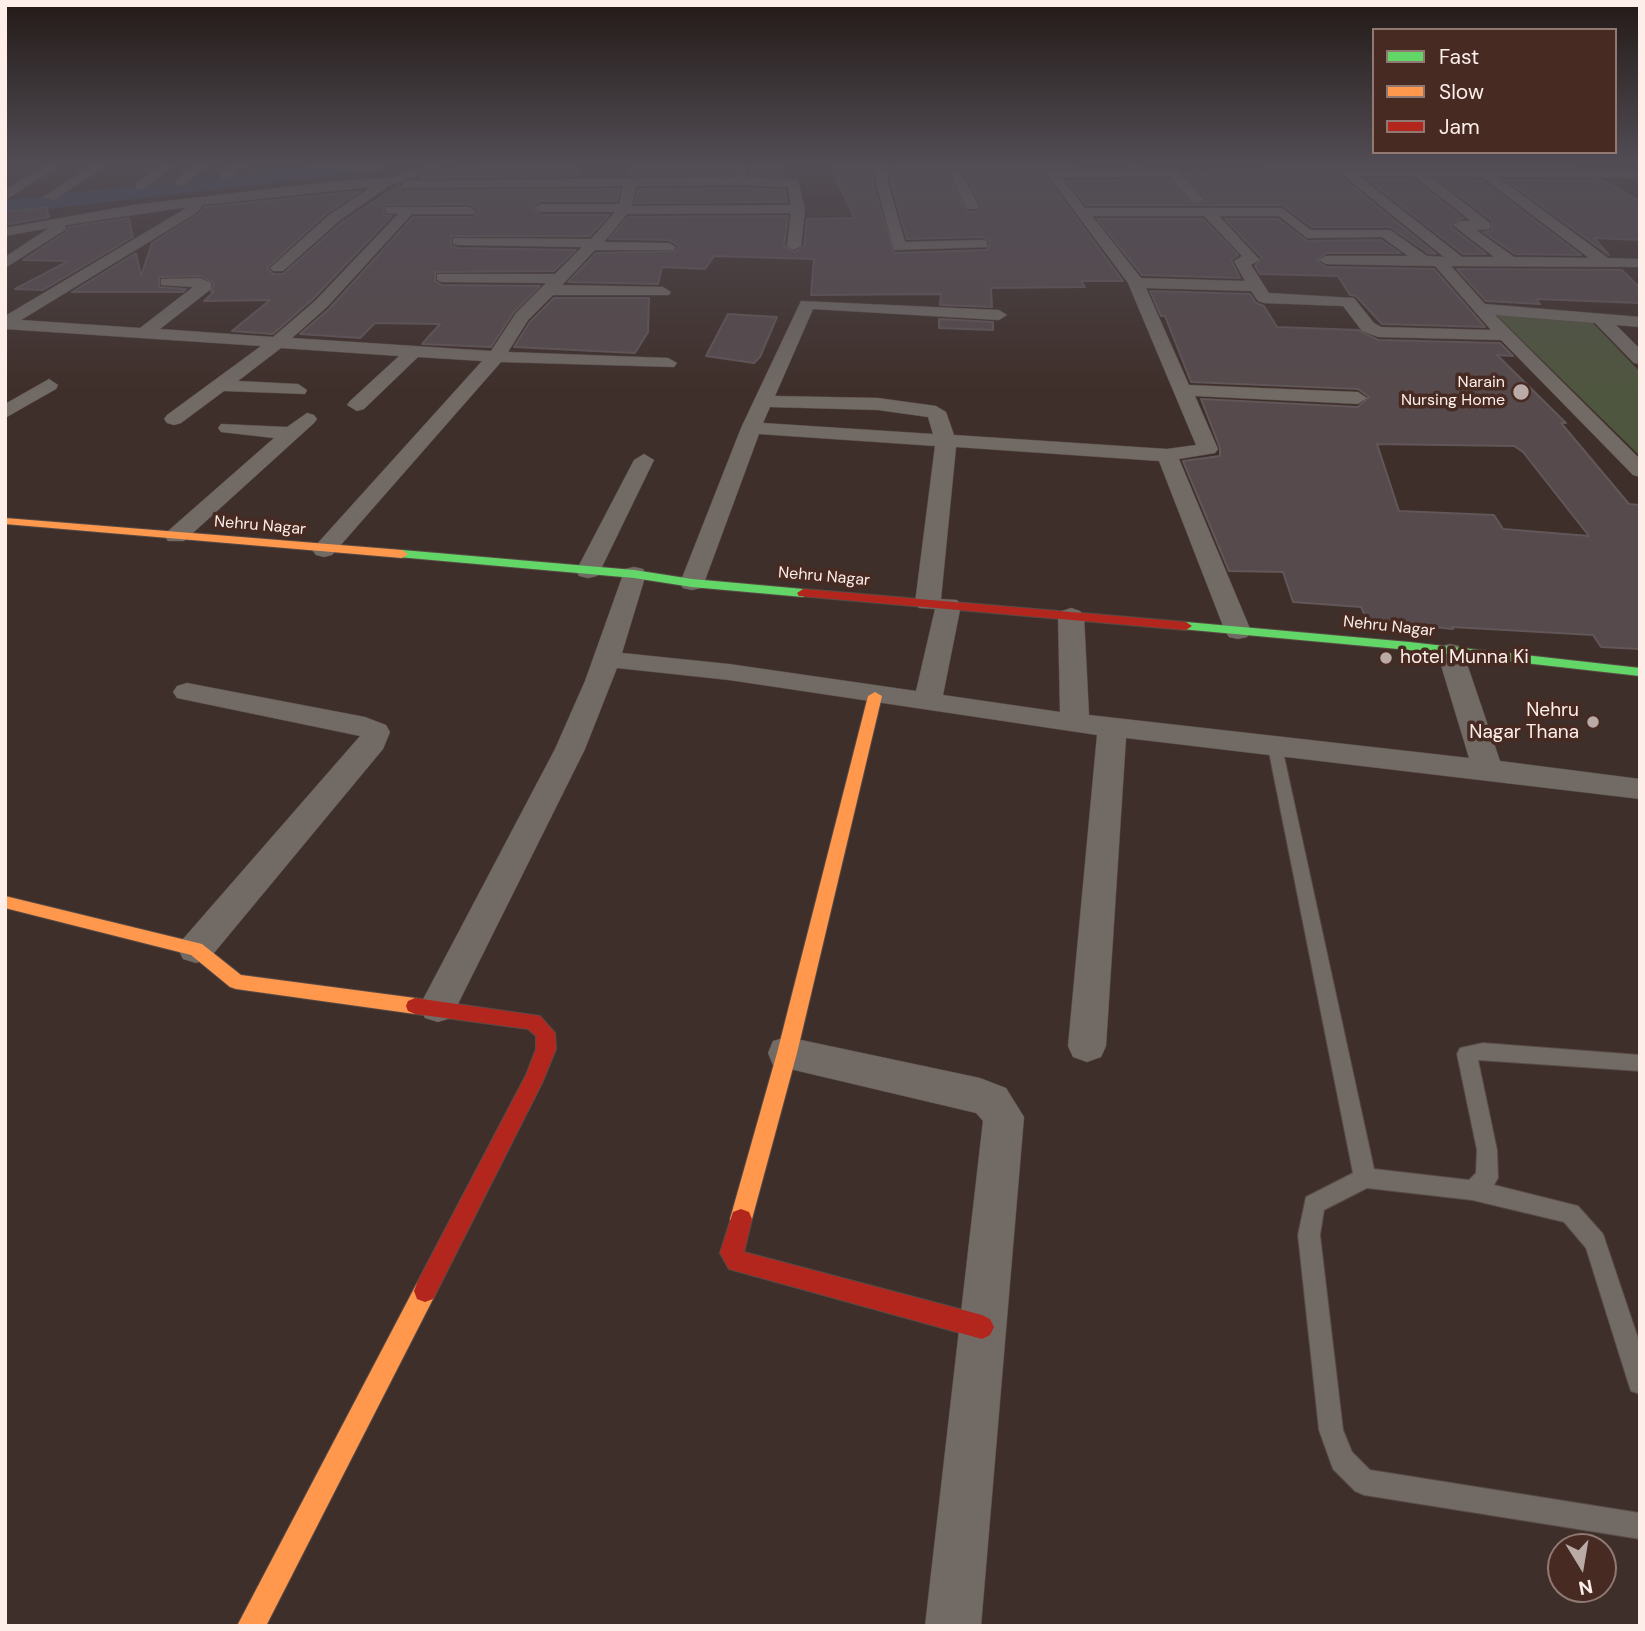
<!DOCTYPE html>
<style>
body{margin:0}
#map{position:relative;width:1645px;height:1631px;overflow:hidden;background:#3f2f2a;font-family:"DM Sans",sans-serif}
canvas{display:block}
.frame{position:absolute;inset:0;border:7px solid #fdeee9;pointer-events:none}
.legend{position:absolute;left:1372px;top:28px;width:245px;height:126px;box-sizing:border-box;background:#472b22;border:2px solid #907972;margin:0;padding:9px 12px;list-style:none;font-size:21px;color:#fdeee9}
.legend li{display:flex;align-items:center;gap:14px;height:35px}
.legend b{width:35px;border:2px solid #907972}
.north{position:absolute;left:1547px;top:1533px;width:70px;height:70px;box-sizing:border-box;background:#472b22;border:2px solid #907972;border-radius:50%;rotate:169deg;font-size:19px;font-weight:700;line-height:28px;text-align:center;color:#fdeee9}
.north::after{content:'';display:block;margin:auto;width:24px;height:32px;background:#baaba6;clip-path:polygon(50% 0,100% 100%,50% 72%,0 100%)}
</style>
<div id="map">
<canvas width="1645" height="1631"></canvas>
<div class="frame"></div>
<ul class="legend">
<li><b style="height:9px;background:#63d668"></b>Fast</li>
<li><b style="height:9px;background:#ff974d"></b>Slow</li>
<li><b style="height:9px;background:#b3261e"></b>Jam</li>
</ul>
<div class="north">N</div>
</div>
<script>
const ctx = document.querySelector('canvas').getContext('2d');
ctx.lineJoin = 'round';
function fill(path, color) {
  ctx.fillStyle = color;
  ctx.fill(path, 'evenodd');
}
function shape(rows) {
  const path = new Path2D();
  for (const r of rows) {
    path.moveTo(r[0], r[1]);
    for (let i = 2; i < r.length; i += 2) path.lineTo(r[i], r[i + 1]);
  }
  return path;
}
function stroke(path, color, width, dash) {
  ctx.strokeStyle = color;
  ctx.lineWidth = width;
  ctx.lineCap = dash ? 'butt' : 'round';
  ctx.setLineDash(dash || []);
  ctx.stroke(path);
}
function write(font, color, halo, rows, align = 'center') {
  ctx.font = font + ' "DM Sans",sans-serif';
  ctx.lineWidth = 7;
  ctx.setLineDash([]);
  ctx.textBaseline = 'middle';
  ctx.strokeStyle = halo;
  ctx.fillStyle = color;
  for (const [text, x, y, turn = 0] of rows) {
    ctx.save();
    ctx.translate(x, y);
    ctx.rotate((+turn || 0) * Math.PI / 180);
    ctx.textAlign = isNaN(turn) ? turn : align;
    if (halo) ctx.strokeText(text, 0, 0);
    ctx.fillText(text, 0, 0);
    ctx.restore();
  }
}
const green = shape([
 [1495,314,1592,322,1640,372,1640,456]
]);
const river = shape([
 [322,165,388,165,377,171,5,214,5,200,322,165]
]);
const building = shape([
 [528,165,579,165,577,176,420,178,442,169,528,165],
 [629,165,730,165,732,174,630,176,629,165],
 [747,165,783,165,784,177,750,174,747,165],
 [830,165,873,165,873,184,894,253,987,250,990,241,982,237,907,239,891,183,890,165,942,165,967,212,977,212,981,205,960,165,1124,165,1053,167,1044,174,1123,281,1081,281,1085,287,991,288,992,307,940,305,941,294,811,295,814,259,714,256,705,269,662,267,658,284,568,282,596,253,676,251,679,246,669,240,609,239,628,217,788,216,784,246,795,252,804,246,807,219,854,218,830,165],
 [1260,165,1299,165,1312,175,1320,171,1318,165,1577,167,1341,167,1341,177,1436,254,1428,253,1390,227,1312,227,1282,205,1194,205,1208,200,1183,173,1274,175,1260,165],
 [1168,179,1193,205,1086,205,1067,181,1168,179],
 [1367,179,1413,179,1463,218,1452,223,1451,227,1486,254,1463,254,1367,179],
 [1438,179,1481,180,1581,255,1515,254,1483,232,1492,231,1492,221,1438,179],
 [1506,180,1602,180,1640,201,1640,240,1594,238,1609,255,1506,180],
 [399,185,402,191,620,189,617,201,541,201,532,207,541,215,609,215,590,236,451,236,451,246,458,248,576,250,554,271,435,272,435,281,442,285,540,286,514,312,491,347,422,344,440,324,375,323,360,338,300,334,329,309,413,217,474,217,479,210,469,204,384,205,384,215,392,216,313,299,273,334,232,331,270,300,204,301,214,292,211,292,214,283,201,276,159,277,159,287,186,289,183,292,72,292,136,253,141,276,152,243,199,214,204,207,361,191,327,213,267,268,273,274,283,274,341,223,399,185],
 [743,188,785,190,787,202,635,203,638,189,743,188],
 [46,207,49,217,5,225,5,212,46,207],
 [129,218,133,237,43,290,15,289,69,261,23,260,66,232,68,227,129,218],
 [1097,219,1203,219,1238,255,1231,260,1240,278,1142,275,1097,219],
 [1225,219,1278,219,1307,241,1381,240,1400,253,1326,253,1317,261,1326,267,1434,269,1485,327,1382,324,1356,296,1350,295,1338,276,1260,274,1255,266,1262,258,1225,219],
 [1457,269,1622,270,1640,288,1640,303,1536,299,1540,304,1486,301,1457,269],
 [1150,291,1250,294,1256,303,1264,306,1277,327,1358,330,1378,340,1500,343,1513,356,1497,355,1566,423,1561,423,1629,504,1640,505,1640,649,1601,647,1593,635,1452,627,1453,629,1367,620,1361,607,1293,602,1283,572,1229,571,1183,461,1220,456,1220,448,1201,399,1358,407,1369,397,1358,389,1191,382,1165,316,1161,316,1150,291],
 [1377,444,1514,446,1523,452,1589,536,1503,529,1494,515,1399,511,1377,444],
 [554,298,649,298,648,332,635,353,514,347,530,322,554,298],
 [728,314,777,317,760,357,754,363,706,356,728,314],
 [939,319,993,322,993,330,939,328,939,319]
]);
const lane = shape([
 [1275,742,1282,747,1374,1169,1469,1180,1476,1173,1477,1150,1457,1054,1460,1048,1483,1043,1640,1055,1640,1071,1478,1060,1497,1150,1498,1178,1494,1185,1578,1206,1603,1234,1640,1344,1640,1394,1631,1391,1628,1382,1586,1248,1564,1222,1472,1200,1367,1188,1324,1210,1320,1235,1343,1430,1352,1452,1370,1470,1640,1513,1640,1539,1364,1495,1355,1491,1333,1469,1319,1430,1298,1235,1306,1197,1353,1173,1268,747,1275,742]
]);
const street = shape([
 [47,165,61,165,5,200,5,190,47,165],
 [93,165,107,165,54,200,43,197,93,165],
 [162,165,175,165,144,189,136,189,136,183,162,165],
 [195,165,208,165,184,185,176,185,176,179,195,165],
 [231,165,254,165,240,169,229,179,221,179,221,173,231,165],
 [428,165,445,165,389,186,339,221,283,271,273,271,270,268,329,215,371,187,202,205,198,212,21,320,140,328,193,287,161,285,161,279,200,278,211,283,211,289,160,329,273,337,315,301,398,214,386,213,386,207,469,207,476,211,474,214,412,214,327,307,292,338,491,351,516,313,546,283,442,282,437,280,437,274,555,274,582,247,458,245,453,244,453,238,591,239,615,212,541,212,534,208,541,204,619,204,623,186,402,188,402,182,406,181,736,177,732,165,744,165,748,177,798,180,805,209,801,246,794,250,787,246,791,213,627,214,604,242,669,243,676,247,674,250,595,250,562,285,663,287,671,292,669,295,553,295,528,320,508,352,668,358,677,363,674,367,501,362,332,555,324,557,316,555,312,550,316,545,482,361,418,357,364,409,357,411,347,405,350,401,399,356,281,348,238,381,298,384,307,390,305,394,224,391,181,423,174,425,167,423,164,419,167,415,261,346,5,329,5,316,188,207,66,225,65,230,5,268,5,257,49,228,5,236,5,228,133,205,337,181,389,178,428,165],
 [743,185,788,187,791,205,632,206,636,186,743,185],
 [875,165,887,165,888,183,905,242,982,240,987,241,987,247,894,250,876,183,875,165],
 [945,165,957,165,979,206,977,209,967,209,945,165],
 [1127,165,1139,165,1142,169,1176,169,1205,200,1193,203,1169,176,1062,178,1085,208,1282,208,1311,230,1390,230,1427,256,1444,257,1343,175,1343,169,1640,170,1640,178,1498,177,1608,258,1640,259,1640,267,1451,266,1485,304,1640,317,1640,327,1616,325,1640,349,1640,364,1634,363,1595,323,1495,315,1640,459,1640,477,1633,475,1501,340,1378,337,1362,331,1343,306,1264,303,1258,301,1251,291,1146,288,1189,385,1358,392,1367,398,1358,404,1195,396,1218,449,1215,453,1179,459,1251,631,1247,637,1238,639,1229,637,1225,631,1159,461,956,447,941,599,957,600,961,605,943,695,1060,712,1058,616,1062,611,1071,608,1080,611,1084,616,1089,715,1469,758,1437,652,1441,646,1450,644,1459,646,1463,652,1500,761,1640,779,1640,799,1126,738,1106,1046,1101,1057,1087,1062,1073,1057,1068,1046,1097,735,729,680,617,668,585,749,451,1018,438,1022,425,1018,419,1007,555,749,585,681,625,569,634,567,643,569,646,574,622,653,729,664,916,691,935,609,919,608,915,603,935,446,759,434,704,583,701,588,692,590,683,588,680,583,741,428,801,301,999,310,1007,315,999,320,813,309,775,396,878,398,936,406,946,412,954,435,1167,449,1196,445,1128,283,1047,174,1053,170,1130,169,1127,165],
 [1359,176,1414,176,1471,221,1460,221,1453,225,1494,257,1462,257,1359,176],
 [1430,176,1482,177,1589,258,1514,257,1476,230,1490,229,1490,223,1430,176],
 [1092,216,1204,216,1242,256,1234,261,1245,281,1141,278,1092,216],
 [1219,216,1279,216,1307,238,1382,237,1408,256,1326,256,1319,260,1326,264,1435,266,1491,330,1381,327,1374,323,1354,298,1269,293,1251,265,1260,260,1219,216],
 [770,407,878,410,928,417,933,434,763,423,770,407],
 [1301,165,1315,165,1319,169,1313,173,1301,165],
 [49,379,58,385,56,389,5,418,5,404,49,379],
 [307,413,314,415,317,419,314,423,184,541,168,541,164,536,168,531,274,438,221,432,218,428,221,424,287,427,307,413],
 [644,454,654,460,600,571,597,576,588,578,579,576,576,571,634,460,644,454],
 [187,683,365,717,386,725,390,732,383,749,209,959,196,963,183,959,178,949,183,939,360,736,177,698,173,692,177,686,187,683],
 [787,1037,980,1078,1006,1088,1024,1117,981,1626,925,1626,983,1121,976,1113,773,1065,768,1053,773,1041,787,1037]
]);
const fast = shape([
 [402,550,634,570,692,579,803,589,809,593,803,597,692,587,634,578,398,557,398,551,402,550],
 [1186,622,1409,642,1640,668,1640,676,1409,650,1181,629,1181,623,1186,622]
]);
const slow = shape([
 [5,518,402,550,408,554,402,558,5,524,5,518],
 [875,692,882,696,797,1053,752,1219,749,1226,741,1229,733,1226,730,1219,777,1053,868,696,875,692],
 [5,896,202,944,241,975,415,998,422,1001,424,1006,422,1011,415,1014,236,989,230,987,191,955,5,908,5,896],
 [425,1280,433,1283,436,1291,433,1299,266,1626,237,1626,417,1283,425,1280]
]);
const jam = shape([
 [803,589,1186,622,1192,626,1186,630,799,596,797,593,803,589],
 [415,998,540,1016,555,1033,556,1049,542,1083,433,1299,425,1302,417,1299,414,1291,417,1283,526,1075,536,1049,536,1036,528,1029,415,1014,408,1011,406,1006,408,1001,415,998],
 [741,1209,749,1212,752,1219,744,1252,982,1315,990,1319,994,1327,990,1335,982,1339,729,1269,720,1253,733,1212,741,1209]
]);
const markers = [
 [1521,392,9,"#baaba6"],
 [1386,658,7,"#baaba6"],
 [1593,722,7,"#baaba6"]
];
const farPoinames = [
 ["Narain",1505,383],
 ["Nursing Home",1505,401]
];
const farStreetnames = [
 ["Nehru Nagar",260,526,5],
 ["Nehru Nagar",824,577,5],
 ["Nehru Nagar",1389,627,6]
];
const poiNames = [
 ["hotel Munna Ki",1400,658],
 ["Nehru",1579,711,"right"],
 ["Nagar Thana",1579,733,"right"]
];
fill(green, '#4f563f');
fill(river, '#354863');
fill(building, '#564a4c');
stroke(building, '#615658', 2);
stroke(lane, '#584b46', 2);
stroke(street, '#584b46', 1);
stroke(fast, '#584b46', 2);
stroke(slow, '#584b46', 2);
stroke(jam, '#584b46', 2);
fill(lane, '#716a65');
fill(street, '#716a65');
fill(fast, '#63d668');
fill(slow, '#ff974d');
fill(jam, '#b3261e');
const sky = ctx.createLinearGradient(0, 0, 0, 393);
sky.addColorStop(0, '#231a17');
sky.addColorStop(0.42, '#524d55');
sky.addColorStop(1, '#524d5500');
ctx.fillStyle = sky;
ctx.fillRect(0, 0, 1645, 393);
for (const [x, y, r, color] of markers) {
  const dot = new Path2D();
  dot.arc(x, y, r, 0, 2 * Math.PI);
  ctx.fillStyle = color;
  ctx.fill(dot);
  stroke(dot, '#472b22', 2.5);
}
write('16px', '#fdeee9', '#472b22', farPoinames, 'right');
write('16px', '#fdeee9', '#472b22', farStreetnames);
write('19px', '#fdeee9', '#472b22', poiNames, 'left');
</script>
